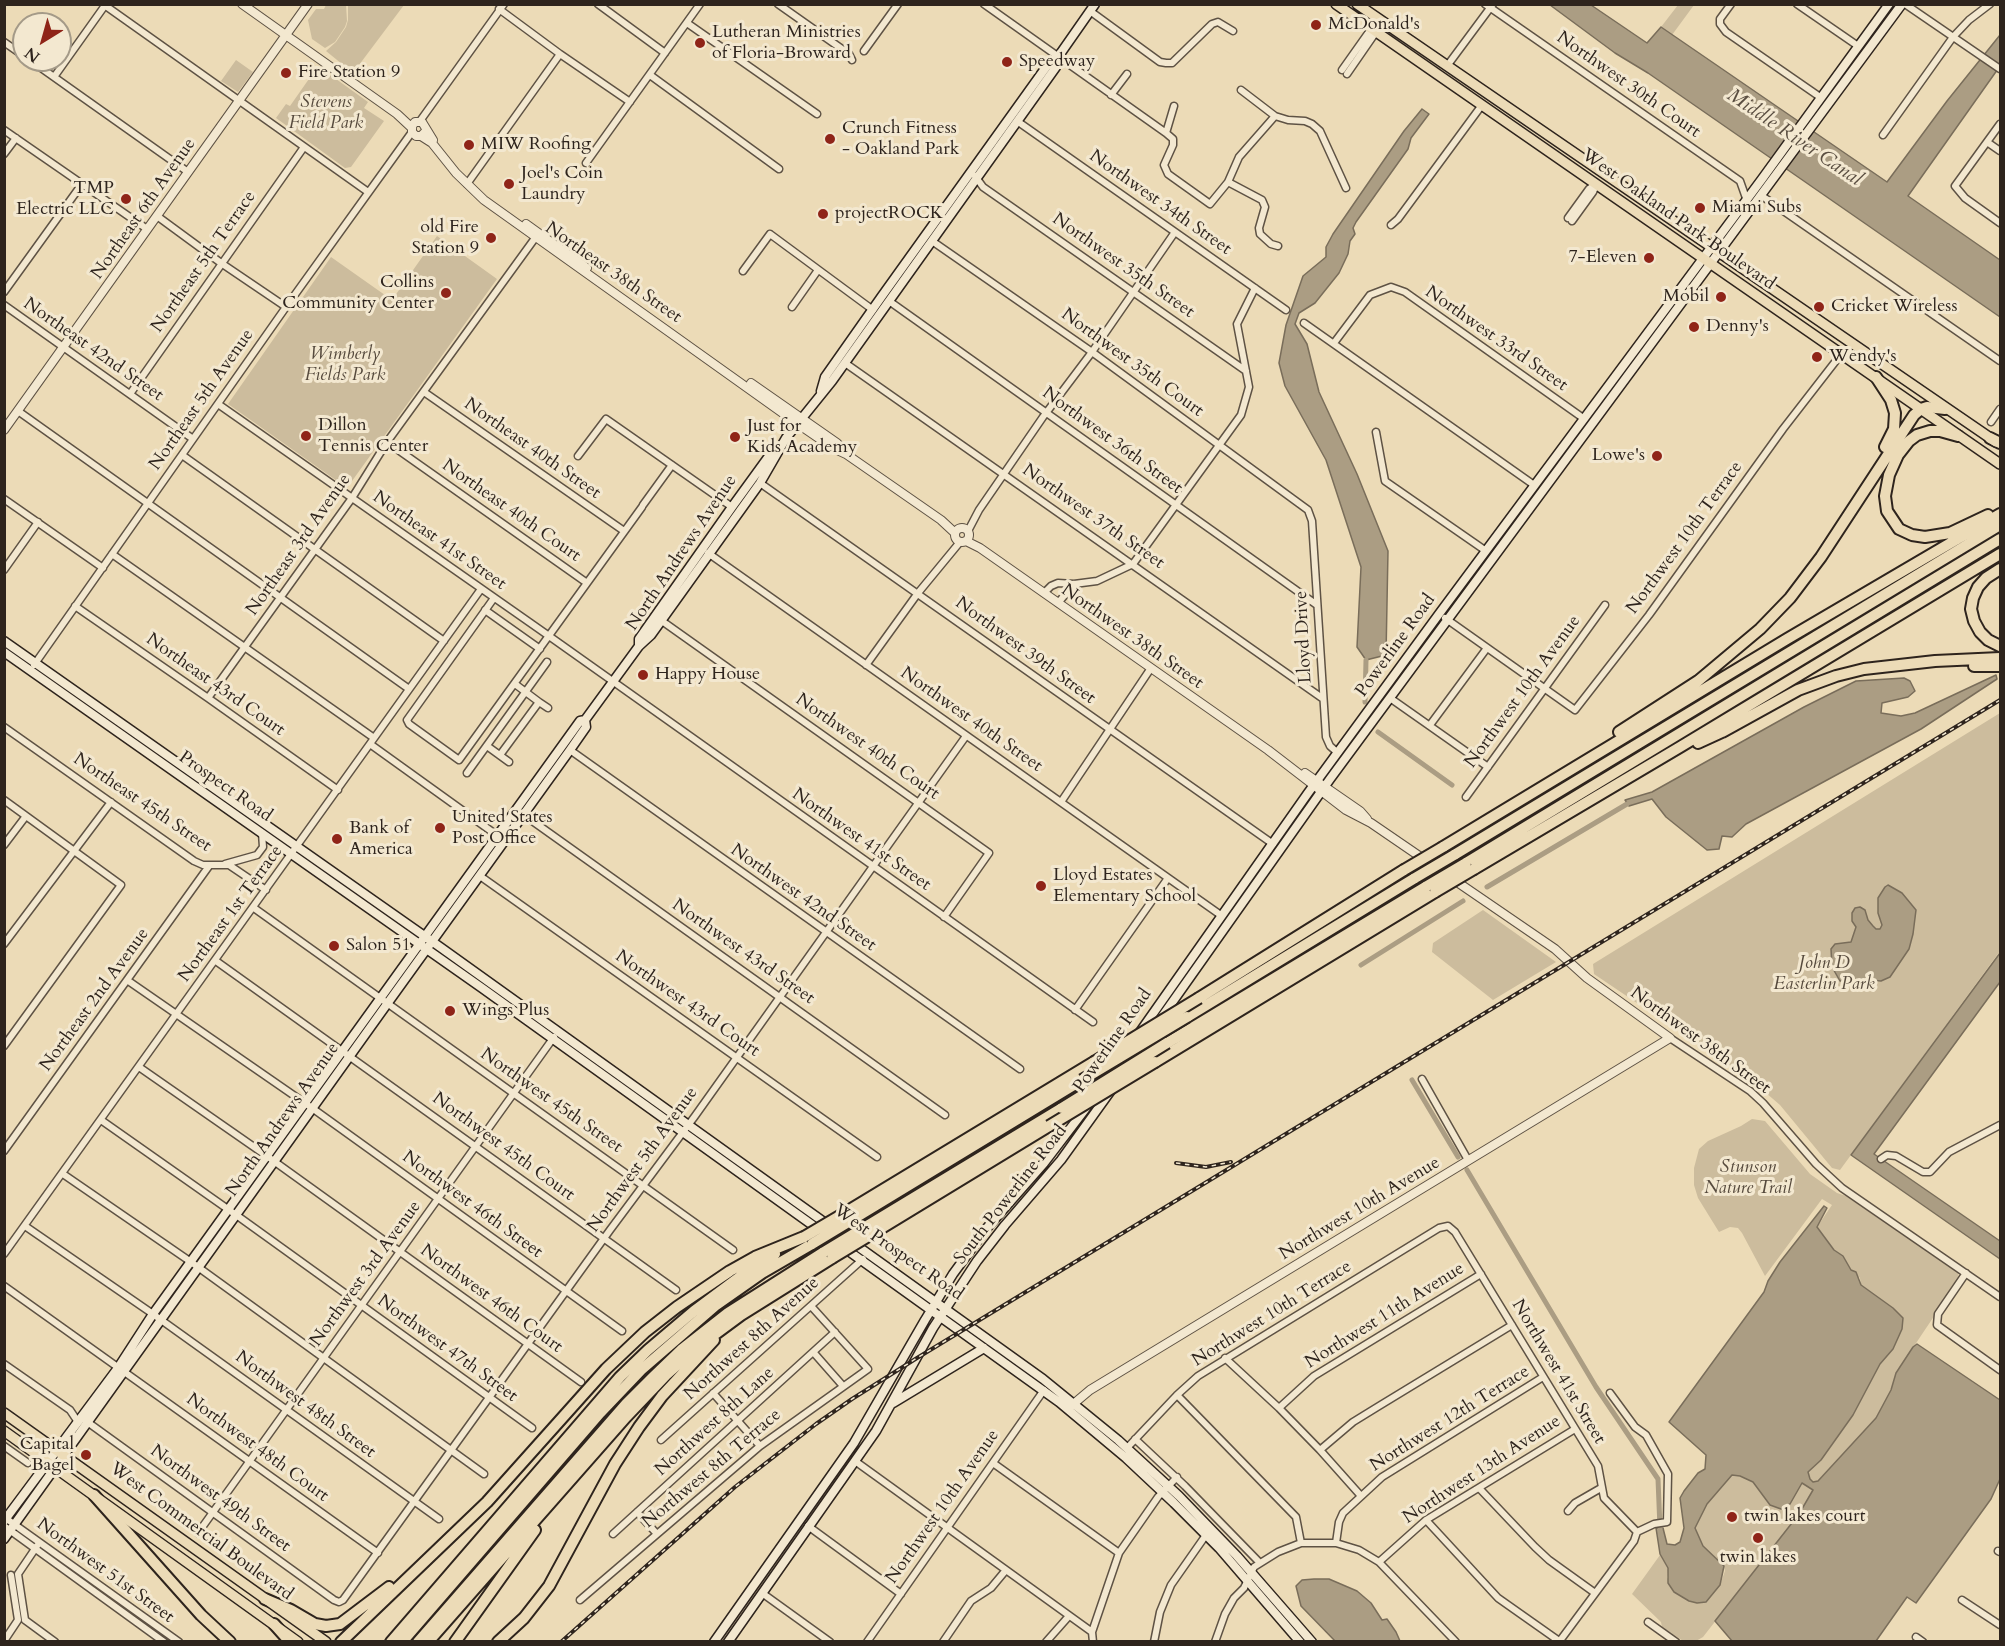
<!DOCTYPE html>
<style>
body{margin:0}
#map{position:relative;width:2005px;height:1646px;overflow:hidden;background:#ecdbb7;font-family:Cardo,serif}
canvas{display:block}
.frame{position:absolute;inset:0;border:6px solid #2e241d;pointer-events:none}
.north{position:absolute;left:12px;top:12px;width:60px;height:60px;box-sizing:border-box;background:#f3e8d0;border:2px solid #a49a88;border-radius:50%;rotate:217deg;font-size:16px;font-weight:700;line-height:24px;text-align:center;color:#2e241d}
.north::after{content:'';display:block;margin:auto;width:21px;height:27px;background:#8f2418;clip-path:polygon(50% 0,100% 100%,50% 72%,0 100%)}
</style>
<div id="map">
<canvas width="2005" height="1646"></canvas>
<div class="frame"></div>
<div class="north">N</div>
</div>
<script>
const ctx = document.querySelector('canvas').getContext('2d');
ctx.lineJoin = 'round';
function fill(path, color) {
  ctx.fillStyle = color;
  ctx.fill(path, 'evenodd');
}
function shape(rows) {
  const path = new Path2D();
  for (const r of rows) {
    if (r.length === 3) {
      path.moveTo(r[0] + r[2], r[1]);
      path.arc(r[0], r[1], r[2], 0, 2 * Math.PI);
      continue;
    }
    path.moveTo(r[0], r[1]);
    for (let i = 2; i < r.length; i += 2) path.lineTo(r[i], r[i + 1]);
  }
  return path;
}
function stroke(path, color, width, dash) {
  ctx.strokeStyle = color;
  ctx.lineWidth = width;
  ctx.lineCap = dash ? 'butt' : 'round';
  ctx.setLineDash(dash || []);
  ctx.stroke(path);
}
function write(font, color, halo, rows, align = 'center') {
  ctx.font = font + ' Cardo,serif';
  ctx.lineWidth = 6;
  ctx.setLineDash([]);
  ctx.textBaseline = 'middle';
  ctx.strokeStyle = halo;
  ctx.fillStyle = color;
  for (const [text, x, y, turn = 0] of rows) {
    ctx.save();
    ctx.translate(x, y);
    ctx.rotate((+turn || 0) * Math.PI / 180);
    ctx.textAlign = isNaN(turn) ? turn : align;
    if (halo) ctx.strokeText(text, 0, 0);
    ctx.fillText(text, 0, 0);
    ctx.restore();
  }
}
const green = shape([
 [326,5,346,5,347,21,345,27,335,42,325,48,312,39,308,20,316,9,324,9],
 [348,5,404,5,353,73,326,51,336,42,346,27,348,20],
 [1678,5,1694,5,1672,35,1661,27],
 [236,60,253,72,238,92,221,81],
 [318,66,368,102,364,108,384,121,351,167,345,168,276,118,286,104,290,106],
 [437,236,497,279,347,488,228,404,331,257,392,300],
 [2000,713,2000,951,1840,1170,1832,1168,1780,1105,1751,1080,1594,974,1593,964],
 [1483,910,1556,962,1493,1000,1432,952,1433,943],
 [1752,1119,1765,1121,1810,1174,1837,1193,1846,1196,1958,1272,1959,1279,1896,1373,1891,1390,1876,1418,1821,1477,1799,1514,1703,1637,1696,1641,1683,1641,1662,1627,1661,1622,1632,1594,1660,1555,1668,1568,1667,1578,1706,1602,1720,1585,1725,1571,1724,1566,1703,1546,1695,1528,1707,1504,1732,1475,1740,1476,1753,1482,1770,1505,1821,1460,1853,1415,1880,1364,1893,1349,1875,1297,1861,1285,1860,1278,1851,1270,1843,1256,1834,1250,1817,1227,1832,1205,1822,1199,1765,1276,1742,1233,1738,1228,1730,1227,1719,1232,1698,1198,1694,1185,1694,1168,1699,1149,1708,1141,1741,1126]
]);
const water = shape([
 [1550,5,1591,5,1647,43,1661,27,1887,182,1947,101,2000,35,2000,66,1908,196,2000,260,2000,317,1648,73,1615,53,1550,5],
 [1422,109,1429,114,1411,138,1408,149,1356,222,1353,228,1355,234,1350,241,1348,254,1339,273,1315,303,1299,313,1295,324,1307,344,1319,392,1357,474,1388,551,1386,655,1366,660,1357,647,1361,567,1326,460,1285,386,1279,363,1286,325,1303,276,1326,257,1326,247,1333,234,1404,131,1422,109],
 [1996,675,1997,679,1921,729,1746,824,1732,837,1722,836,1719,849,1707,850,1666,817,1652,799,1629,806,1625,800,1652,792,1804,707,1856,681,1904,678,1910,681,1915,691,1908,697,1882,703,1881,713,1901,716,1915,713,1996,675],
 [1888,885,1902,893,1916,910,1913,934,1909,949,1890,977,1881,981,1861,979,1840,981,1832,967,1831,949,1835,944,1851,942,1856,927,1852,921,1852,913,1855,908,1860,907,1865,910,1868,920,1873,926,1876,929,1880,929,1882,925,1878,913,1878,898,1885,887,1888,885],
 [2000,953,2000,982,1874,1154,2000,1241,2000,1259,1851,1155,2000,953],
 [1824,1206,1827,1208,1817,1227,1834,1250,1843,1256,1851,1270,1856,1272,1861,1285,1893,1308,1903,1318,1902,1329,1893,1349,1880,1364,1853,1415,1821,1460,1808,1472,1810,1479,1813,1482,1818,1481,1876,1418,1891,1390,1896,1373,1913,1347,1917,1344,2000,1400,2000,1479,1991,1499,1916,1603,1907,1597,1876,1641,1732,1641,1715,1621,1799,1514,1813,1490,1802,1483,1790,1504,1781,1509,1770,1505,1753,1482,1740,1476,1732,1475,1707,1504,1695,1528,1703,1546,1724,1566,1720,1585,1706,1602,1697,1603,1689,1601,1674,1592,1668,1583,1668,1568,1660,1554,1656,1528,1663,1528,1667,1544,1675,1545,1680,1542,1684,1528,1680,1498,1684,1491,1698,1473,1705,1469,1706,1455,1669,1422,1764,1292,1768,1281,1780,1262,1824,1206],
 [1314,1579,1329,1579,1357,1591,1371,1603,1382,1620,1387,1619,1396,1632,1400,1641,1335,1641,1301,1606,1296,1586,1302,1580,1314,1579]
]);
const canal = shape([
 [1365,702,1366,660],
 [1378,732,1452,785],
 [1487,887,1627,804],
 [1361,965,1463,901],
 [1412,1080,1458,1157],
 [1467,1170,1596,1387,1658,1479,1660,1528]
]);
const minor = shape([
 [103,4,368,192],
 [598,4,665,53],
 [778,4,849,54,852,60],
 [984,4,1166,133,1173,139,1173,145,1164,165,1168,174,1210,204,1228,182,1262,200,1265,207,1259,228,1260,234,1271,244,1278,246],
 [1485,4,1740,181,1746,198],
 [1731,4,1720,19,1720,24,1726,32,1820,97],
 [1797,4,1858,46],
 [1905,4,2000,69],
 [499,9,560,54,630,102],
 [1090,11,1160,62,1166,63,1172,63,1212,24,1218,22,1233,31],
 [687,23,817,114],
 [4,42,24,56],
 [864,51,898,4],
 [30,60,188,172],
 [1447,66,1493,4],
 [1342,70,1371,29],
 [1347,74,1376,32],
 [650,75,779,169],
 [54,77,106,4],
 [1241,90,1275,116,1288,120,1305,121,1312,124,1320,131,1346,188],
 [1111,95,1127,74],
 [420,121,504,4],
 [1017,121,1286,310],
 [2000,124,1955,186,1965,198,2000,223],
 [4,130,147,229],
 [1166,133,1174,106],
 [1883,135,1953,37,1969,20,1990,4],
 [1987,142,2000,151],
 [4,154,16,138],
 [586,163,700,4],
 [975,176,983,187,1246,371],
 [1228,182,1239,157,1275,116],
 [467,184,560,54],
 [1762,196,2000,361],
 [157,216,221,263,286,307],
 [1568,218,1589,189,1596,184],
 [1572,221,1593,192,1596,185],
 [1391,225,1398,219,1482,105],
 [932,241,1092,352,1308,510,1312,521,1326,737,1330,746,1338,753],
 [743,271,770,234,873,310],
 [4,292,82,184],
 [889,301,1317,605],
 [4,305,193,439],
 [792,307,818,270],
 [1304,323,1534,485],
 [1334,343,1370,295,1391,287,1405,292,1583,418],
 [845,363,1322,698],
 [424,392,624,531],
 [130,394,304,147],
 [218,404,549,636,1093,1022],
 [18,411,409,689],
 [1991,422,2000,409],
 [1376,432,1385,481,1486,551],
 [387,442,587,583],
 [182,455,444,641],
 [578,456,606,419,732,507],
 [760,483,1273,844],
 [4,499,103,568],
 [643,505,672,465],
 [968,531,979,510,1043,417,1092,352,1175,232],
 [708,553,1222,916],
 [112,554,374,738],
 [4,570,38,522],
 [1044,593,1051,586,1058,583,1074,584,1097,581,1133,564,1241,415,1249,387,1237,324,1255,288],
 [494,598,407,720,409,724,459,760,642,507],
 [1058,603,1074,584],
 [75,606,208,698,338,790],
 [485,610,540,649],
 [1445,618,1575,710,1649,615,1783,429,1842,353],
 [662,621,989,853,944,917],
 [34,665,286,307,412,132],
 [866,665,918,593,960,542],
 [515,684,539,702],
 [208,698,352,498,387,442,538,234],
 [1390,698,1488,767],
 [1430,725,1487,648],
 [4,727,194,861,203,865,229,865,266,890],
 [370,744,498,836],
 [487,746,509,762],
 [570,750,1020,1069],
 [500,755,539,702,548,708],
 [467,773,547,662],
 [1466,797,1605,605],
 [4,800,121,885,4,1046],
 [1061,802,1151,668],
 [524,815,945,1115],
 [4,845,26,816],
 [225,864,257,855,263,847,262,833],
 [480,876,877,1157],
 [254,908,733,1250],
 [4,944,111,802],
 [216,961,676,1290],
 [127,980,312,1108,622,1331],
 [1075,1010,1168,878],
 [1670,1038,1750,1091,1763,1103,1816,1164,1842,1188,2000,1297],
 [139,1067,264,1154,581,1382],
 [1422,1079,1468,1160],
 [101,1120,239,1217,532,1428],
 [4,1151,209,866],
 [1881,1159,1887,1155,1896,1156,1923,1172,1930,1172,1949,1152,2000,1125],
 [63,1174,191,1262,484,1474],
 [25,1226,150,1312,439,1519],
 [4,1254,481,589],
 [1966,1273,1938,1314,1937,1325,2000,1370],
 [4,1286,378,1553],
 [814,1353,843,1386],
 [1225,1358,1279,1408,1320,1450,1361,1496],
 [4,1364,70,1410,78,1422],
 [713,1393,760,1446],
 [1177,1395,1296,1517,1301,1543,1336,1543,1359,1550,1379,1562,1456,1642],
 [1279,1408,1314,1376,1481,1274],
 [86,1421,334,1600,339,1602,343,1600,610,1230,695,1116,966,736],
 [1135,1439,1185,1486,1260,1563],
 [661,1440,863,1259],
 [4,1446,28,1463],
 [1127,1448,1177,1395,1198,1376,1439,1228,1448,1226,1455,1232,1598,1466,1604,1498,1637,1532],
 [1320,1450,1353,1422,1379,1406,1512,1325],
 [855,1461,1092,1632],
 [993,1463,1119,1553],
 [1479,1488,1535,1547,1549,1560,1595,1593],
 [1568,1511,1575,1503,1601,1488],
 [637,1512,657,1534],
 [4,1517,179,1642],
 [1426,1520,1498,1598,1559,1641],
 [4,1526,164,1642],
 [808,1526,901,1594],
 [198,1533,554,1037],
 [613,1534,835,1332],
 [1336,1543,1339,1522,1343,1513,1382,1477,1543,1377],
 [1998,1551,2000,1552],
 [1379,1562,1426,1520,1575,1429],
 [762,1593,830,1642],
 [580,1600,760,1446,868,1369,811,1306],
 [1962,1600,2000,1625],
 [25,1620,18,1574,37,1546],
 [25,1620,55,1642],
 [1648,1622,1676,1642],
 [1916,1637,1923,1642],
 [4,1641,18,1620,11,1575],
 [867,1642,1044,1390],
 [943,1642,971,1601,991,1588,1006,1570],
 [1046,1642,1069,1616],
 [1093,1642,1092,1632,1119,1553,1158,1497,1177,1477],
 [1154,1642,1160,1612,1171,1585,1206,1535],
 [1215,1642,1225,1614,1234,1598,1244,1588,1254,1567,1278,1552,1301,1543],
 [1559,1642,1634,1541,1637,1532,1654,1524,1667,1522,1668,1474,1646,1435,1635,1427,1610,1393]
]);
const tertiary = shape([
 [242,4,397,114,412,128],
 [426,131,421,136,416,136,412,132,412,126,415,122,422,122,433,140],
 [421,136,432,143,456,173,484,200,798,424,833,448,846,454,941,520,955,533],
 [526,224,587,268],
 [751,383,837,443,843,450],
 [4,430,308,4],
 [962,535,7],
 [966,541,980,548,1268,750,1346,810,1371,823,1555,949,1587,978,1670,1038,1090,1390,1071,1406],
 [1305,773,1360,811,1367,819]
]);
const secondary = shape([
 [821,391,825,377,882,296,1049,63,1058,57],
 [4,641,440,947,1043,1379,1118,1440,1179,1496,1237,1556,1312,1642],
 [639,646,639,639,732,507,769,456,776,453],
 [4,652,482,988,1059,1402,1126,1458,1174,1503,1219,1548,1300,1642],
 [1159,1021,1330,779,1902,4],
 [1140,1032,1308,793,1439,614,1762,179,1889,4],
 [893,1403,984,1348],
 [4,1521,118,1368,153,1314,580,721,585,720,639,646,651,635,760,483,786,438,832,381,1056,67,1058,57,1095,4],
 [4,1539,387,1004,570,750,586,727,585,720],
 [714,1642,854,1443,925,1320,953,1274,986,1229,1044,1163,1089,1104],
 [728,1642,876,1431,933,1328,977,1261,1005,1225,1061,1160,1112,1089]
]);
const primary = shape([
 [1336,4,2000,464],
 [1357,4,1996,442],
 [4,1413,326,1642],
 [4,1431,298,1642]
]);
const motorway = shape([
 [1876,377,1891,400,1895,413,1894,429,1885,447],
 [1958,436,1940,431,1930,431,1917,435,1909,441,1898,455,1889,475,1885,496,1887,511,1899,529,1912,535,1925,537,1950,533,1988,515],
 [1990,438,2000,443],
 [2000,569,1986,578,1978,587,1973,598,1971,609,1974,621,1980,632,1988,640,2000,646],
 [1974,666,2000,666],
 [1619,732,1698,681,1760,629,1790,598,1821,557,1914,415,1921,409,1927,407,1945,409],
 [1698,743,1722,732,1798,690,1836,676,1864,669,1935,661,2000,658],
 [1443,847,1787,639,2000,514],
 [1454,855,2000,525],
 [1466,863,2000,539],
 [1474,869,1680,747,2000,554],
 [1199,998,1404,870],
 [1187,1017,1415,878],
 [1167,1043,1427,886],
 [1155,1062,1435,892],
 [843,1214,1094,1062],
 [850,1221,1082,1080],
 [862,1229,1062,1108],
 [870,1235,1049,1126],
 [94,1495,201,1615,230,1642],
 [265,1599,291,1610,315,1624,326,1626,340,1624,389,1587],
 [274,1624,290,1642],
 [341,1642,487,1502,606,1369,645,1332,677,1307,730,1271,755,1257,804,1237],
 [391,1642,620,1377,648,1350,694,1311,741,1276,775,1254],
 [402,1642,600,1413,641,1370,715,1306,762,1273,812,1244],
 [418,1642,626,1404,653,1377,681,1350,728,1313,824,1252],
 [428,1642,626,1417,666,1375,695,1349,741,1315,832,1258],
 [455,1642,535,1530],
 [498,1642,524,1618,549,1586,615,1464,639,1427,662,1396,714,1340]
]);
const rail = shape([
 [1176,1163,1206,1167,1231,1162],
 [561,1642,735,1487,816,1424,852,1399,917,1358,2000,700]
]);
const motorwayBridge = shape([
 [1404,870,1443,847],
 [1415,878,1454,855],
 [1427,886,1466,863],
 [1435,892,1474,869],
 [1094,1062,1199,998],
 [1082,1080,1187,1017],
 [1062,1108,1167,1043],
 [1049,1126,1155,1062],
 [804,1237,843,1214],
 [812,1244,850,1221],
 [824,1252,862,1229],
 [832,1258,870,1235]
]);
const markers = [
 [1316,25,6,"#8f2418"],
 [700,43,6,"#8f2418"],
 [1007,62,6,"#8f2418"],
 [286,73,6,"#8f2418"],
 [830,139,6,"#8f2418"],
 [469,145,6,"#8f2418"],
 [509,184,6,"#8f2418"],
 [126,199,6,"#8f2418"],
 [1700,208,6,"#8f2418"],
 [823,214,6,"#8f2418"],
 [491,238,6,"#8f2418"],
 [1649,258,6,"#8f2418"],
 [446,293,6,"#8f2418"],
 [1721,297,6,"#8f2418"],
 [1819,307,6,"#8f2418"],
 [1694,327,6,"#8f2418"],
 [1817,357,6,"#8f2418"],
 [306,436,6,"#8f2418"],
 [735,437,6,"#8f2418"],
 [1657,456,6,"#8f2418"],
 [643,675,6,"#8f2418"],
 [440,828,6,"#8f2418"],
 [337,839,6,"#8f2418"],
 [1041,886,6,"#8f2418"],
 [334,946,6,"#8f2418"],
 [450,1011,6,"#8f2418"],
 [86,1455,6,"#8f2418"],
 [1732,1517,6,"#8f2418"],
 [1758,1538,6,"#8f2418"]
];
const poiNames = [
 ["McDonald's",1328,25],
 ["Lutheran Ministries",712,33],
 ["of Floria-Broward",712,54],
 ["Speedway",1019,62],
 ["Fire Station 9",298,73],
 ["Crunch Fitness",842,129],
 ["- Oakland Park",842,150],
 ["MIW Roofing",481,145],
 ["Joel's Coin",521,174],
 ["Laundry",521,195],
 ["TMP",114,189,"right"],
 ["Electric LLC",114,210,"right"],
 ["Miami Subs",1712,208],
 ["projectROCK",835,214],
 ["old Fire",479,228,"right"],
 ["Station 9",479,249,"right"],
 ["7-Eleven",1637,258,"right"],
 ["Collins",434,283,"right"],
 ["Community Center",434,304,"right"],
 ["Mobil",1709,297,"right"],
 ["Cricket Wireless",1831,307],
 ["Denny's",1706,327],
 ["Wendy's",1829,357],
 ["Dillon",318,426],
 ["Tennis Center",318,447],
 ["Just for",747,427],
 ["Kids Academy",747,448],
 ["Lowe's",1645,456,"right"],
 ["Happy House",655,675],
 ["United States",452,818],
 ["Post Office",452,839],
 ["Bank of",349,829],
 ["America",349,850],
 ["Lloyd Estates",1053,876],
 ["Elementary School",1053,897],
 ["Salon 51",346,946],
 ["Wings Plus",462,1011],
 ["Capital",74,1445,"right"],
 ["Bagel",74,1466,"right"],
 ["twin lakes court",1744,1517],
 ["twin lakes",1758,1558,"center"]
];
const streetNames = [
 ["Northwest 30th Court",1628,85,35],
 ["Northwest 34th Street",1160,203,35],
 ["Northeast 6th Avenue",144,209,-55],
 ["West Oakland Park Boulevard",1678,220,35],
 ["Northeast 5th Terrace",204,262,-55],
 ["Northwest 35th Street",1123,266,35],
 ["Northeast 38th Street",613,273,35],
 ["Northwest 33rd Street",1496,339,35],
 ["Northeast 42nd Street",93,350,35],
 ["Northwest 35th Court",1132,363,36],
 ["Northeast 5th Avenue",202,400,-55],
 ["Northwest 36th Street",1112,441,36],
 ["Northeast 40th Street",532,449,35],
 ["Northeast 40th Court",511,511,35],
 ["Northwest 37th Street",1093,517,35],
 ["Northwest 10th Terrace",1685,538,-54],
 ["Northeast 41st Street",439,541,35],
 ["Northeast 3rd Avenue",299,545,-55],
 ["North Andrews Avenue",682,553,-56],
 ["Northwest 38th Street",1132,637,35],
 ["Lloyd Drive",1304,637,-93],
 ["Powerline Road",1396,646,-54],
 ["Northwest 39th Street",1025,651,36],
 ["Northeast 43rd Court",215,685,35],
 ["Northwest 10th Avenue",1523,692,-54],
 ["Northwest 40th Street",971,720,35],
 ["Northwest 40th Court",867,747,35],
 ["Prospect Road",225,787,35],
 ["Northeast 45th Street",142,803,34],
 ["Northwest 41st Street",861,840,35],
 ["Northwest 42nd Street",803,898,35],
 ["Northeast 1st Terrace",231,914,-54],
 ["Northwest 43rd Street",743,952,35],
 ["Northeast 2nd Avenue",95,1000,-54],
 ["Northwest 43rd Court",687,1004,35],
 ["Powerline Road",1113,1041,-55],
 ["Northwest 38th Street",1700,1041,36],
 ["Northwest 45th Street",551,1101,35],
 ["North Andrews Avenue",283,1120,-55],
 ["Northwest 45th Court",503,1147,36],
 ["Northwest 5th Avenue",643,1160,-54],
 ["South Powerline Road",1011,1195,-52],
 ["Northwest 46th Street",472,1205,36],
 ["Northwest 10th Avenue",1360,1209,-31],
 ["West Prospect Road",898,1253,35],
 ["Northwest 3rd Avenue",366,1274,-54],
 ["Northwest 46th Court",491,1299,36],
 ["Northwest 10th Terrace",1272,1314,-32],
 ["Northwest 11th Avenue",1385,1316,-32],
 ["Northwest 8th Avenue",752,1339,-42],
 ["Northwest 47th Street",447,1349,36],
 ["Northwest 41st Street",1558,1372,59],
 ["Northwest 48th Street",305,1405,36],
 ["Northwest 12th Terrace",1450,1419,-32],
 ["Northwest 8th Lane",715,1422,-42],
 ["Northwest 48th Court",257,1448,36],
 ["Northwest 8th Terrace",712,1469,-40],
 ["Northwest 13th Avenue",1482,1470,-33],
 ["Northwest 49th Street",220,1499,36],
 ["Northwest 10th Avenue",943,1507,-55],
 ["West Commercial Boulevard",201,1532,36],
 ["Northwest 51st Street",105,1571,36]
];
const parkNames = [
 ["Stevens",326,103],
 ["Field Park",326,124],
 ["Wimberly",345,355],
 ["Fields Park",345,376],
 ["John D",1824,964],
 ["Easterlin Park",1824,985],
 ["Stunson",1748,1168],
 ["Nature Trail",1748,1189]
];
const waterNames = [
 ["Middle River Canal",1794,138,34]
];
fill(green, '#ccbc9d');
fill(water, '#ab9d83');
stroke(water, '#796d5a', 1.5);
stroke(canal, '#ab9d83', 5);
stroke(minor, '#5e5244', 9);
stroke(tertiary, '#5e5244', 10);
stroke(secondary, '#2e241d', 11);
stroke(primary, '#2e241d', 12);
stroke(motorway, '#2e241d', 14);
stroke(minor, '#f3e8d0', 6);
stroke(tertiary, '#f3e8d0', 8);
stroke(secondary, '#f3e8d0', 8);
stroke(primary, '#ecdbb7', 9);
stroke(motorway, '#ecdbb7', 10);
stroke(rail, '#2e241d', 4);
stroke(rail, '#f3e8d0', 1.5, [4.5]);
stroke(motorwayBridge, '#2e241d', 14, []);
stroke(motorwayBridge, '#ecdbb7', 10);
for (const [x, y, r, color] of markers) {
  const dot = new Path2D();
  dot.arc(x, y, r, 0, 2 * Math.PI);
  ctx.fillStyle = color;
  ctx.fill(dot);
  stroke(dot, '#f3e8d0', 2);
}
write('18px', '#2e241d', '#f3e8d0', poiNames, 'left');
write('18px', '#2e241d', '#f3e8d0', streetNames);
write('italic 18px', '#564a3d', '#f3e8d0', parkNames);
write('italic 20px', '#5a4e41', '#f3e8d0', waterNames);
</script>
